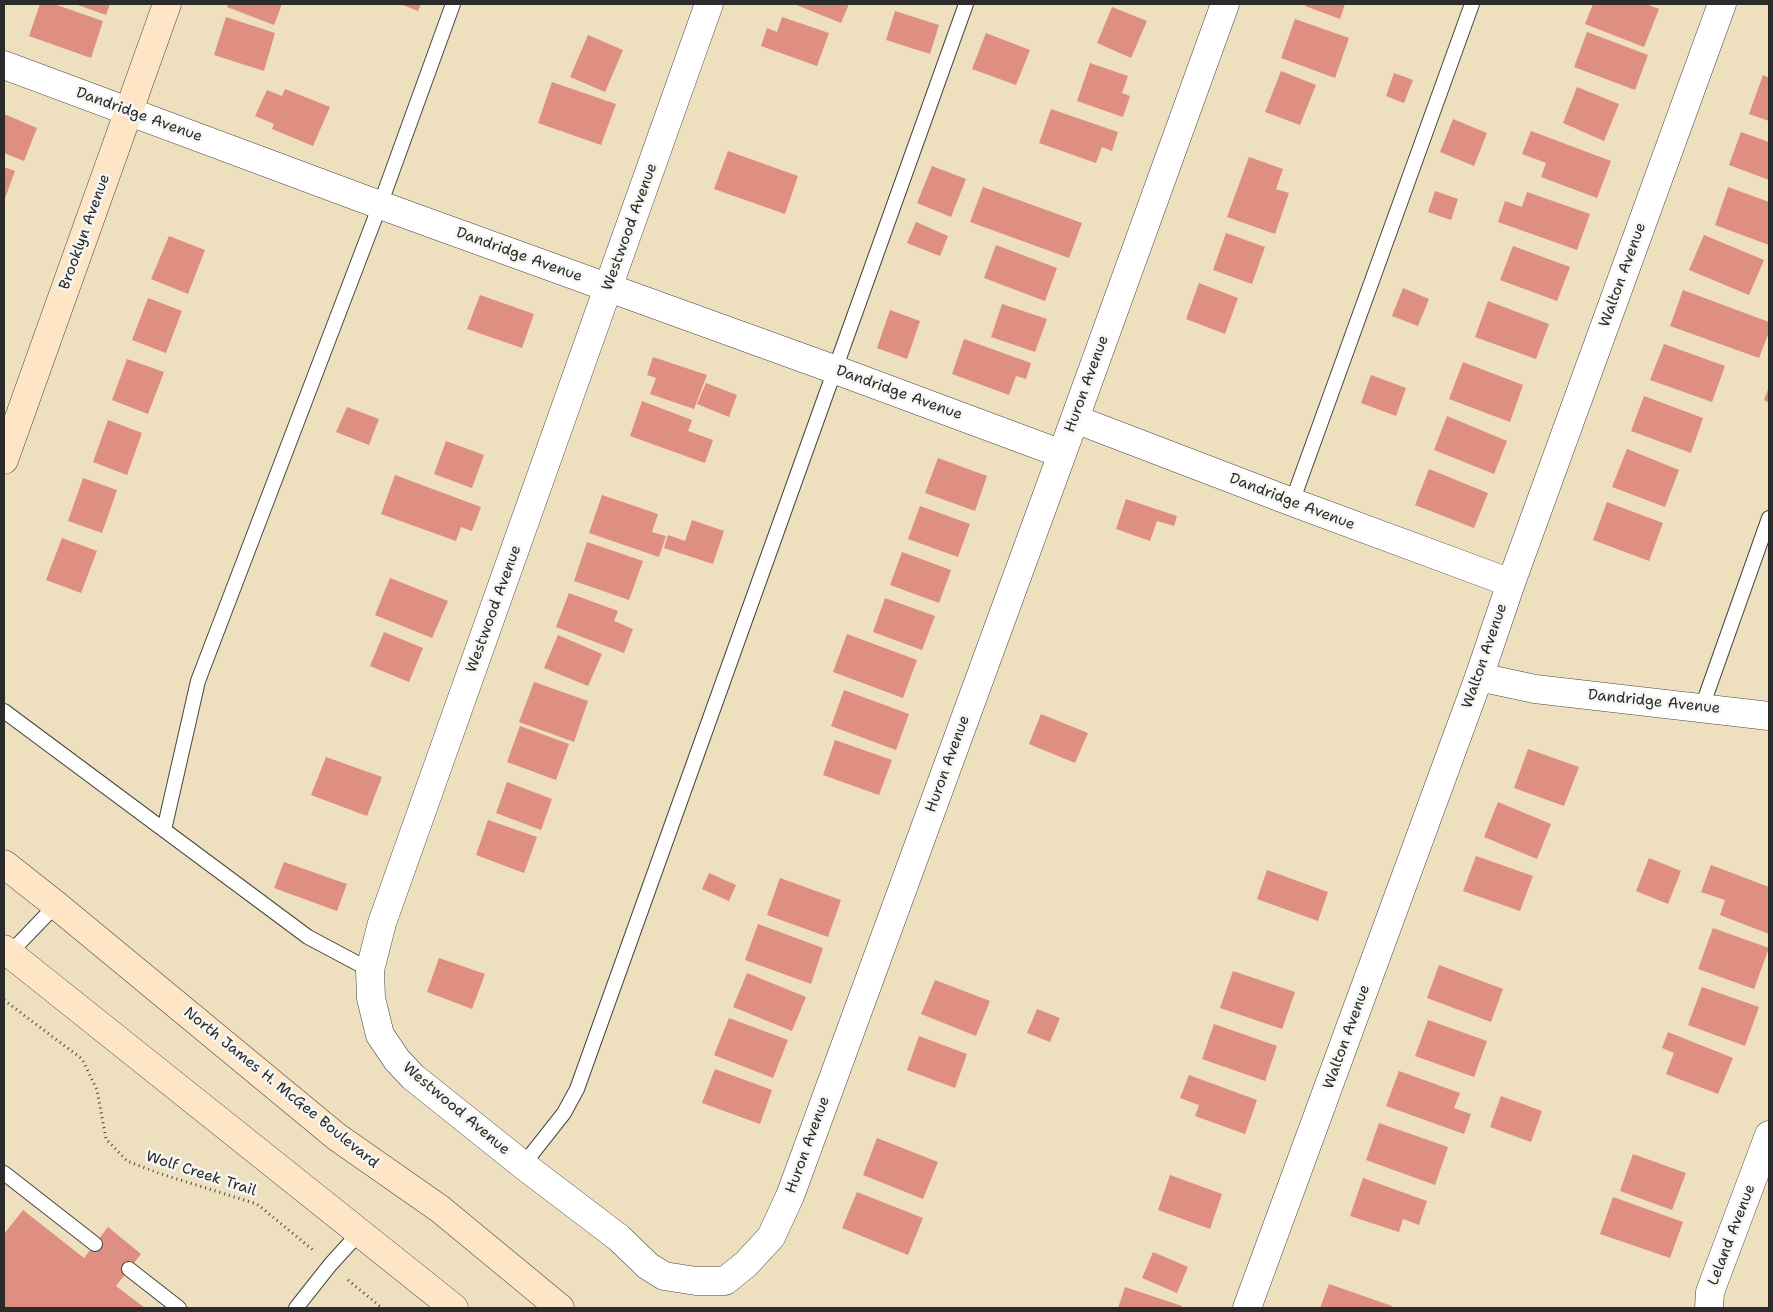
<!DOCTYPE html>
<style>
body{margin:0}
#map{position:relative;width:1773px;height:1312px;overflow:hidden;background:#eedfbf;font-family:"Shantell Sans",sans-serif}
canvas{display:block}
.frame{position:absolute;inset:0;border:5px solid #2b2b2b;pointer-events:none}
</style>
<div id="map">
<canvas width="1773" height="1312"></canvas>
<div class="frame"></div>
</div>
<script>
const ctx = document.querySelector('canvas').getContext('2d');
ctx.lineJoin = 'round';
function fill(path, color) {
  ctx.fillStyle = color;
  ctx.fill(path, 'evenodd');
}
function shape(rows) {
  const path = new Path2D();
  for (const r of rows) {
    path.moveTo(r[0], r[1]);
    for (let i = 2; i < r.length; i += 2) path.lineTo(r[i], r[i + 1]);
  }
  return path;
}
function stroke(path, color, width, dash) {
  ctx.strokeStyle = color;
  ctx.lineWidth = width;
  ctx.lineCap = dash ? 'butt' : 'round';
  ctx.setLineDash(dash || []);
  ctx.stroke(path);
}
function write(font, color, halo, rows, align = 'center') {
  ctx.font = font + ' "Shantell Sans",sans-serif';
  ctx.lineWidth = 5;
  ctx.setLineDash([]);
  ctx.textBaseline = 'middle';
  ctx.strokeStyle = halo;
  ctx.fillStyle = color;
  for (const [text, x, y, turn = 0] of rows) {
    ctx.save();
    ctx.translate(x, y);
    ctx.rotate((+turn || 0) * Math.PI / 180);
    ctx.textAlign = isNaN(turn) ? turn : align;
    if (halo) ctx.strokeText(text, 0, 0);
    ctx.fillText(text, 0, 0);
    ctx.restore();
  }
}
const building = shape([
 [40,4,54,4,103,21,91,58,29,36],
 [75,4,110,4,106,15],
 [228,4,282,4,274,25,227,7],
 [400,4,421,4,418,11],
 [794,4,849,4,841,23],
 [1306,4,1345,4,1340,19,1305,6],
 [1593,4,1646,4,1659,9,1644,47,1585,24],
 [1112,7,1147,21,1131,58,1097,43],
 [895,11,939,25,930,54,886,40],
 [226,17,275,33,264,71,214,55],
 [782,17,829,33,817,66,761,46,767,28,777,32],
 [1295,19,1349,38,1335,78,1281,58],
 [1587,32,1648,55,1635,90,1574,67],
 [986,33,1030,50,1016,85,972,69],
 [588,35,623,50,605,92,570,77],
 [1090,63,1128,76,1122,93,1130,96,1123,117,1077,101],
 [1281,71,1316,85,1300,125,1265,112],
 [1394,73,1413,80,1404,103,1386,96],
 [1763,75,1769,78,1769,121,1749,114],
 [552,82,616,104,601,145,538,123],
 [1577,87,1619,104,1604,141,1563,123],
 [285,89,330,107,313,146,272,129,274,124,255,116,267,90,282,96],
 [1051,109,1118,132,1112,151,1102,147,1096,163,1039,143],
 [4,114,37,128,24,161,4,153],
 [1453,119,1487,133,1474,166,1440,152],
 [1531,131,1611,161,1597,198,1541,177,1546,163,1522,154],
 [1741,132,1769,142,1769,180,1729,165],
 [728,151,798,176,785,214,714,189],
 [1249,157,1283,169,1276,189,1289,193,1275,234,1227,217],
 [932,166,966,179,951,217,917,203],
 [4,167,15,171,4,201],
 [983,187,1082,223,1069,258,970,222],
 [1728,187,1769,202,1769,245,1715,225],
 [1435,191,1458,199,1451,220,1428,212],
 [1527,192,1590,214,1577,250,1498,222,1505,201,1522,207],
 [916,222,948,236,940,256,907,243],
 [1226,233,1265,247,1252,284,1213,270],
 [1704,235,1764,260,1749,295,1689,270],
 [169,236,205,250,188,294,151,279],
 [996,245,1057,268,1045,301,984,278],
 [1513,246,1570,267,1557,301,1500,280],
 [1199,283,1238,298,1225,334,1186,319],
 [1403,288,1429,299,1418,326,1392,316],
 [1683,290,1769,322,1769,332,1759,358,1670,326],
 [480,295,534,314,522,348,467,329],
 [148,298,182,311,166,353,132,340],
 [1488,301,1549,324,1536,359,1475,337],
 [1002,304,1047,319,1035,352,991,337],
 [890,310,920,321,907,359,877,348],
 [964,339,1031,363,1026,379,1016,376,1009,395,952,374],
 [1664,344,1725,366,1712,402,1650,380],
 [653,357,707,375,694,409,650,394,656,378,647,375],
 [127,359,164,372,148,414,112,400],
 [1463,362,1523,385,1510,422,1449,399],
 [1371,375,1406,388,1396,416,1361,403],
 [706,383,737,395,729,417,697,404],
 [1769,387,1769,403,1764,400],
 [1644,396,1703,418,1691,453,1631,431],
 [642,401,692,420,688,431,713,440,705,463,630,436],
 [347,407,379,419,369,445,336,432],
 [1447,416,1507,441,1494,474,1434,450],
 [108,420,142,433,127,475,93,462],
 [446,441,484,455,472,488,434,474],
 [1627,449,1679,470,1665,507,1612,487],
 [938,458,987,476,975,511,925,493],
 [1429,469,1488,493,1474,528,1415,505],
 [395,475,481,507,472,531,461,527,456,541,381,514],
 [83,478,117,490,102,533,68,521],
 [602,495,658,514,652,532,666,536,659,557,589,533],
 [1126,499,1177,516,1174,526,1157,521,1150,541,1116,529],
 [1607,502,1663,523,1649,561,1593,540],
 [920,506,970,524,958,557,908,539],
 [692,520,724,531,713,564,664,548,668,535,685,541],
 [62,538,97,551,81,593,46,580],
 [587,542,643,561,629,600,574,581],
 [902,552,951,570,939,603,890,585],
 [390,578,448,601,432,638,375,615],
 [569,593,618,611,614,621,633,629,624,653,556,627],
 [885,598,935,616,922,650,873,632],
 [384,632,423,648,409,682,370,666],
 [847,634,917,660,903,698,833,672],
 [558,635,602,654,588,686,544,668],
 [534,682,588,701,574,742,519,722],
 [844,690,909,714,896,750,831,726],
 [1041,714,1088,733,1075,763,1029,744],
 [520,726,569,744,556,780,507,762],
 [835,740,892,760,879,795,823,775],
 [1528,749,1579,767,1564,806,1514,788],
 [326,757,382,777,367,816,311,795],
 [507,782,552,799,541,830,496,813],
 [1498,802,1551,824,1537,859,1484,837],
 [488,820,537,837,524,873,476,855],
 [1476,856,1533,876,1520,911,1463,891],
 [1649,858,1681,871,1668,904,1636,891],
 [284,862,347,884,337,911,274,888],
 [1711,865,1769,887,1769,934,1720,915,1725,900,1701,892],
 [1267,870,1328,892,1318,921,1257,899],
 [709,873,736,885,729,901,702,889],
 [780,878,841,900,828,937,767,915],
 [758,924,823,948,811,984,745,960],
 [1713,928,1769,948,1754,989,1698,969],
 [439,958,485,974,472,1009,427,992],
 [1439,965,1503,989,1491,1022,1427,998],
 [1233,971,1295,992,1282,1029,1220,1008],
 [747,973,806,997,792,1031,733,1007],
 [935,980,990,1001,976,1036,921,1014],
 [1702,987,1759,1007,1745,1046,1688,1025],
 [1037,1009,1060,1018,1050,1042,1027,1033],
 [729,1018,788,1040,773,1078,714,1055],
 [1428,1020,1487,1041,1474,1077,1415,1056],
 [1214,1024,1277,1046,1265,1081,1202,1059],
 [1668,1032,1733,1058,1718,1094,1666,1074,1674,1053,1662,1048],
 [919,1036,967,1054,955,1088,907,1070],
 [715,1069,772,1090,760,1124,702,1103],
 [1399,1071,1460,1093,1454,1108,1471,1114,1464,1134,1386,1106],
 [1189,1075,1257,1100,1245,1134,1195,1116,1199,1105,1180,1098],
 [1501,1096,1542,1111,1531,1142,1490,1127],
 [1379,1123,1448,1147,1435,1185,1366,1160],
 [877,1138,938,1162,923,1199,863,1175],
 [1633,1154,1686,1173,1672,1210,1620,1191],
 [1170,1175,1222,1194,1210,1229,1158,1210],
 [1363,1178,1427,1201,1419,1225,1403,1219,1399,1232,1350,1216],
 [857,1192,923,1218,908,1255,842,1228],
 [1613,1197,1683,1222,1670,1258,1600,1234],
 [23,1210,84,1258,108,1227,141,1254,116,1286,145,1308,4,1308,4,1234],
 [1153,1252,1188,1267,1177,1293,1142,1278],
 [1329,1284,1392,1306,1391,1308,1320,1308],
 [1125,1287,1182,1306,1181,1308,1118,1308]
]);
const path = shape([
 [4,1000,82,1059,97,1090,106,1139,127,1161,161,1174,257,1204,313,1250],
 [348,1280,382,1308]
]);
const lane = shape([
 [1292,502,1472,4],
 [1702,707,1769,518],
 [4,711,308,937,370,970],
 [164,830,198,681,380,205,453,4],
 [6,957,56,905],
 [523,1165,564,1113,577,1089,966,4],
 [4,1173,95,1244],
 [129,1269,179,1308],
 [296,1308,330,1265,360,1232]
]);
const street = shape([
 [709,4,382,923,370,970,371,998,380,1035,397,1060,413,1077,523,1165,619,1238,648,1266,664,1276,696,1281,725,1281,746,1264,771,1237,790,1196,1062,454,1225,4],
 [4,65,380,205,836,370,1062,454],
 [1075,419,1292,502,1511,583],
 [1479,677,1535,689,1769,716],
 [1247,1308,1479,677,1511,583,1722,4],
 [1709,1308,1710,1292,1769,1135]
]);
const secondary = shape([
 [4,460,167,4],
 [4,864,56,905,337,1137,440,1209,560,1308],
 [4,949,454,1308]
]);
const streetNames = [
 ["Dandridge Avenue",139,115,20],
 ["Westwood Avenue",630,227,-70],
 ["Brooklyn Avenue",85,232,-70],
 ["Dandridge Avenue",519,255,20],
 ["Walton Avenue",1623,275,-70],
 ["Huron Avenue",1087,384,-70],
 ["Dandridge Avenue",899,393,20],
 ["Dandridge Avenue",1292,502,21],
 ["Westwood Avenue",494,609,-70],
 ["Walton Avenue",1485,656,-71],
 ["Dandridge Avenue",1654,702,6],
 ["Huron Avenue",948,764,-70],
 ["Walton Avenue",1347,1037,-70],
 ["North James H. McGee Boulevard",281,1088,39],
 ["Westwood Avenue",456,1109,40],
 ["Huron Avenue",808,1145,-70],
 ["Wolf Creek Trail",201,1174,18],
 ["Leland Avenue",1732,1235,-69]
];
fill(building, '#de8f81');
stroke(lane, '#484641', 16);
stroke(street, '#484641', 29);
stroke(secondary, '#484641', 29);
stroke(path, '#484641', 3, [1, 4]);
stroke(lane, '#fff', 14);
stroke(street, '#fff', 28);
stroke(secondary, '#fee5c5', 28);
write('15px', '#2b2b2b', '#f6f6f2', streetNames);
</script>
